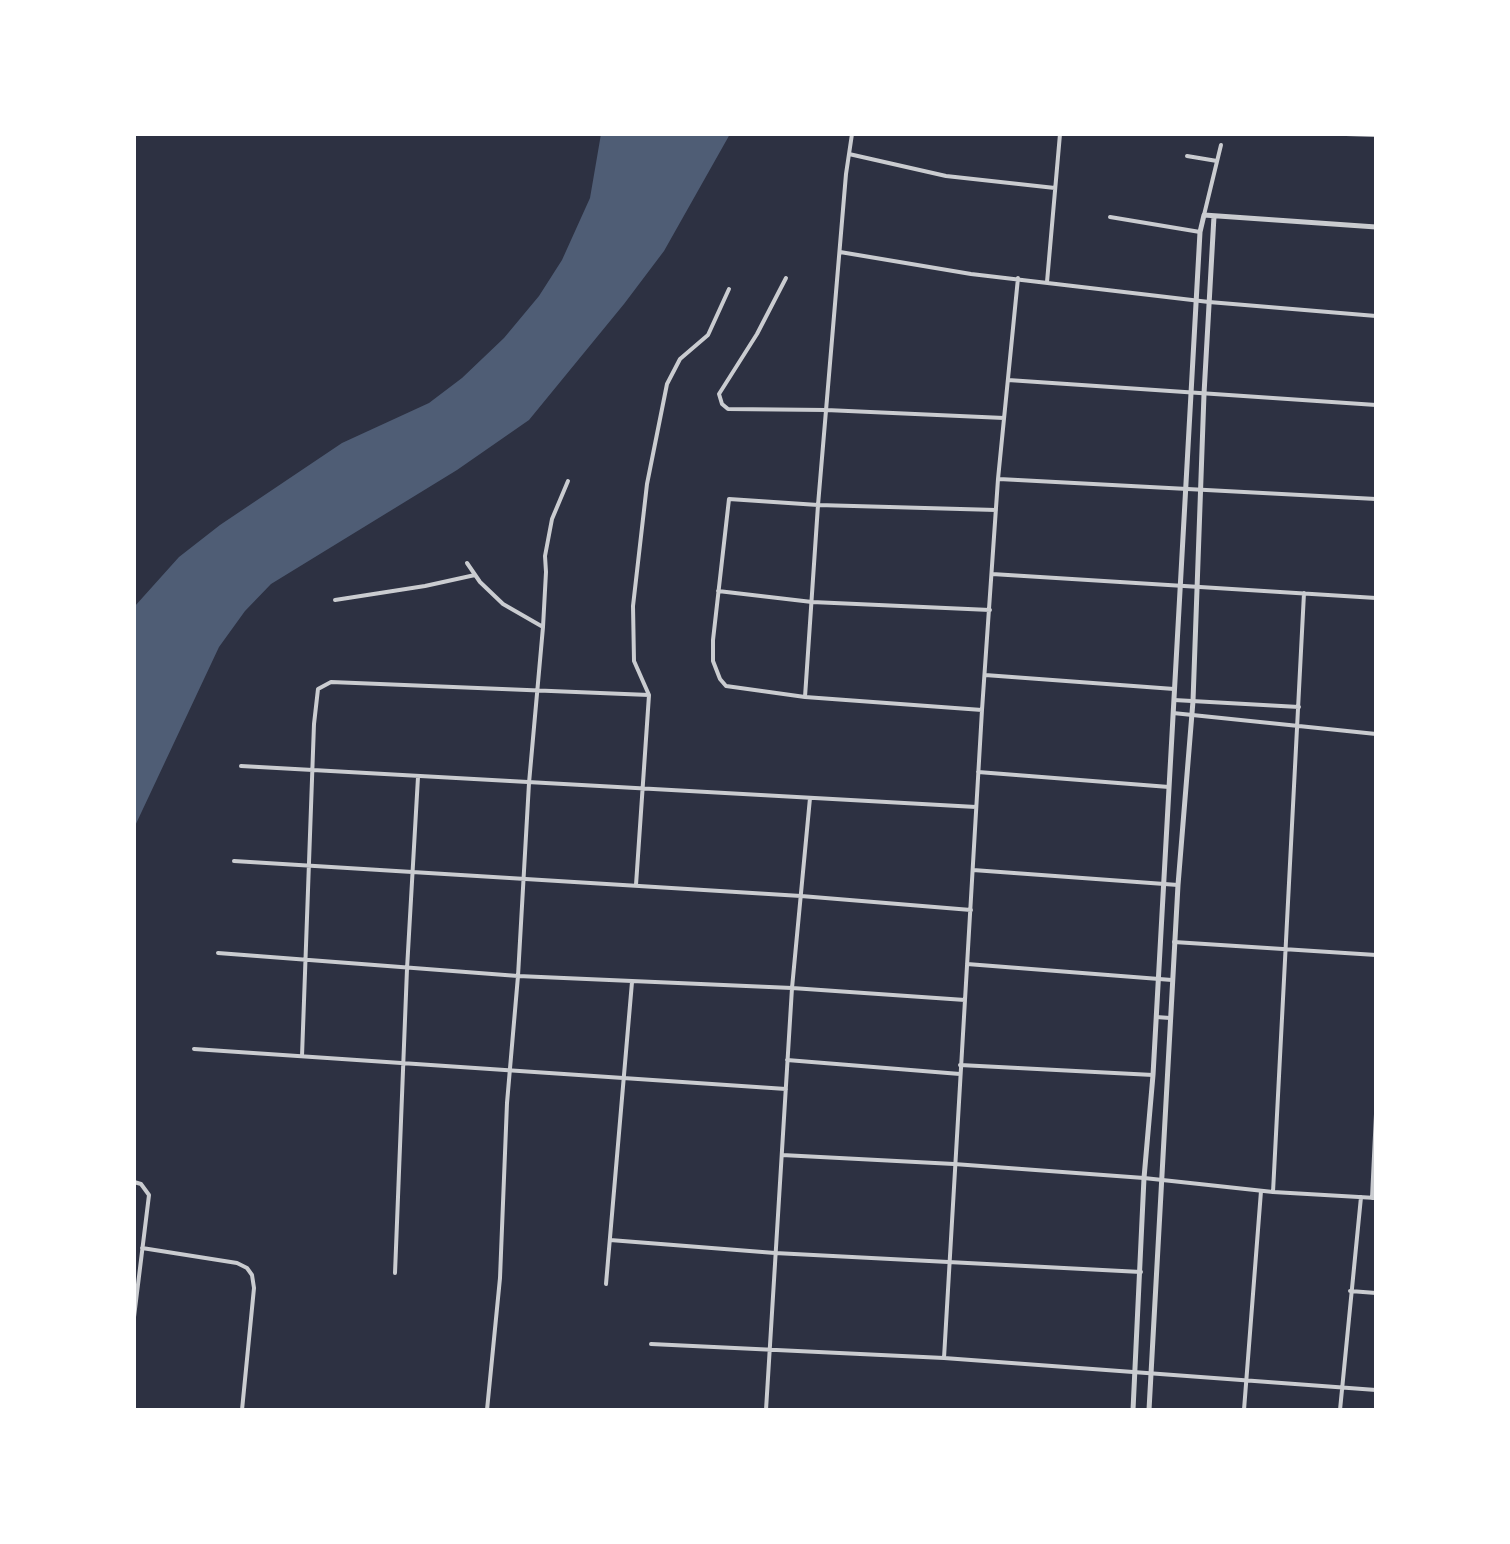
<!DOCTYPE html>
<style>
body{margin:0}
#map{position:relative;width:1510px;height:1544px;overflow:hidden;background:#2d3142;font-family:"Playfair Display",serif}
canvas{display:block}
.frame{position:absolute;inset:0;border:136px solid #fff;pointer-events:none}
</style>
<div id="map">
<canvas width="1510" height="1544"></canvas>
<div class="frame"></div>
</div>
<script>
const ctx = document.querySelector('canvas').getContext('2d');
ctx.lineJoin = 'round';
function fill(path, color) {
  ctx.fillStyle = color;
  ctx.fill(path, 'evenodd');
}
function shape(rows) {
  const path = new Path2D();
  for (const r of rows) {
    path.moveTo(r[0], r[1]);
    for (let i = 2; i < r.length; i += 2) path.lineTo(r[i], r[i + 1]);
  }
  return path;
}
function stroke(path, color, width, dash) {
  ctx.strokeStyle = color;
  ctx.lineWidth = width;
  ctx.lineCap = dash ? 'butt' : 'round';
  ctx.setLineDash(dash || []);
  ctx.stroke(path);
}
const water = shape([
 [601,134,730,134,664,251,624,304,529,420,457,470,271,584,245,611,219,647,134,828,135,606,179,557,220,525,342,443,429,403,462,378,504,338,539,296,562,260,590,198]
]);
const minor = shape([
 [1346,134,1376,135],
 [849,154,946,176,1055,188],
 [1187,156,1217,161],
 [1204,215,1221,145],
 [1110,217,1200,232],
 [840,252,971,274,1209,302,1376,316],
 [786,278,757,334,719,394,722,404,728,409,826,410,1004,418],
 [1047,282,1060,134],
 [1008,380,1376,405],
 [999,479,1376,499],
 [467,563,480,582,503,604,543,627],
 [992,574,1376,598],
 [718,591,812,602,990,610],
 [335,600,425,586,475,575],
 [985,675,1174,689],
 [805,697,818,505,846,174,852,134],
 [1174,700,1299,707],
 [982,710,805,697,726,686,720,679,713,661,713,640,729,499,818,505,996,510],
 [1173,713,1376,734],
 [241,766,976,807],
 [978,772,1169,787],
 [234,861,801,896,971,910],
 [973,870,1178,885],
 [636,885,649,695,634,661,633,606,647,484,667,384,680,359,708,335,729,289],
 [1174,942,1376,955],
 [218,953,518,976,792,988,965,1000],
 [967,964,1172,980],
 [1156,1017,1170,1018],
 [194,1049,786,1089],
 [302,1056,314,724,318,689,331,682,649,695],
 [787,1060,960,1074],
 [960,1065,1153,1075],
 [782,1155,954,1164,1144,1178,1273,1192,1376,1198],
 [134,1182,141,1184,149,1195,134,1317],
 [1273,1192,1304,593],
 [1372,1198,1376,1114],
 [610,1240,775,1253,1141,1272],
 [142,1248,237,1263,247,1268,252,1275,254,1288,242,1410],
 [395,1273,407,969,418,777],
 [606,1284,632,982],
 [1350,1291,1376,1293],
 [651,1344,944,1358,1376,1390],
 [944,1358,982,710,998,479,1018,278],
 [487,1410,500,1278,507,1103,518,976,529,783,543,627,546,572,545,556,552,519,568,481],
 [766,1410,792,988,810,798],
 [1244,1410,1261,1191],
 [1340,1410,1361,1197]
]);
const tertiary = shape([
 [1133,1410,1144,1178,1153,1075,1200,232,1204,215,1376,227],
 [1149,1410,1178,885,1193,701,1204,394,1214,216]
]);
fill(water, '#4f5d75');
stroke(minor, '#caccd0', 4);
stroke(tertiary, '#caccd0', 5);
</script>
